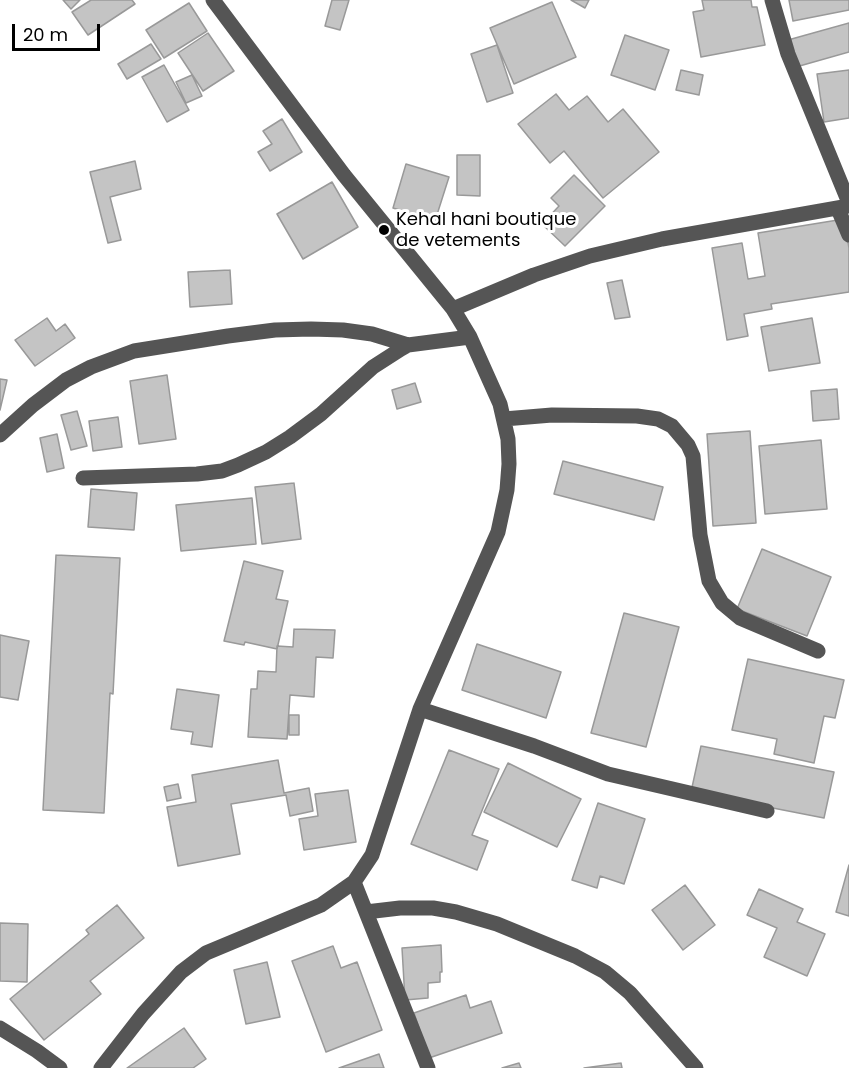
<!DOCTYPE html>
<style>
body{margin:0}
#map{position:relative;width:849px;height:1068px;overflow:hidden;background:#fff;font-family:Poppins,sans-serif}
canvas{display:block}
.scale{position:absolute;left:12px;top:24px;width:88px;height:27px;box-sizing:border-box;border:3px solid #000;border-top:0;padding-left:8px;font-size:18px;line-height:21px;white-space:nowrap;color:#000;-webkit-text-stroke:4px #fff;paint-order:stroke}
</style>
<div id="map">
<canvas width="849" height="1068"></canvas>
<div class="scale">20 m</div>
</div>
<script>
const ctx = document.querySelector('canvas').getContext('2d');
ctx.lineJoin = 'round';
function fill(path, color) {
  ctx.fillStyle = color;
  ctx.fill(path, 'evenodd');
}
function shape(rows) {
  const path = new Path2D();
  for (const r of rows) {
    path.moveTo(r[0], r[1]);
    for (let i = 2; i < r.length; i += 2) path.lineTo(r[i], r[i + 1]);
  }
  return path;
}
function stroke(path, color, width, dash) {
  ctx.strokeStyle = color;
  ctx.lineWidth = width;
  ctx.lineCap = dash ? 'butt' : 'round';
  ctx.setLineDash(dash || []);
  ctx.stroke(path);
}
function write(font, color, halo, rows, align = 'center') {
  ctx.font = font + ' Poppins,sans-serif';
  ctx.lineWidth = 6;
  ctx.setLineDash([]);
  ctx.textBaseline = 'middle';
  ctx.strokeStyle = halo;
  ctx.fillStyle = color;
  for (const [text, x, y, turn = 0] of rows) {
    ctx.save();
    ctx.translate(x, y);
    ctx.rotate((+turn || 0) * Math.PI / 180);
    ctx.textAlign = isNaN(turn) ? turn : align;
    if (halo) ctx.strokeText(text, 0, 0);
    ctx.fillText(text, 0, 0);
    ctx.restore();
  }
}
const building = shape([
 [63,0,80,0,71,9,63,0],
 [91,0,132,0,135,4,88,35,72,12,91,0],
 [332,0,349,0,340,30,325,26,332,0],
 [571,0,589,0,585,8,571,0],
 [702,0,751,0,752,7,757,7,765,45,701,57,693,12,704,10,702,0],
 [789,0,849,0,849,10,793,21,789,0],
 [552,2,576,57,514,84,490,28,552,2],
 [189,3,207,31,164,58,146,30,189,3],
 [849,23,849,52,796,67,788,40,849,23],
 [208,33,234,71,203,91,178,53,208,33],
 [625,35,669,50,655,90,611,75,625,35],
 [151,44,161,59,127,79,118,64,151,44],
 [497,45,513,93,487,102,471,54,497,45],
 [164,65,189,110,167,122,142,77,164,65],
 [681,70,703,75,699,95,676,90,681,70],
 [849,70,849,118,824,122,817,74,849,70],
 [192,75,202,96,186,103,176,82,192,75],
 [556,94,569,110,587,96,608,122,623,109,659,152,603,198,564,151,550,163,518,124,556,94],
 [282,119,302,152,270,171,258,152,272,144,263,131,282,119],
 [457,155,480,155,480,196,457,195,457,155],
 [135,161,141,189,110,197,121,240,108,243,90,172,135,161],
 [406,164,449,177,435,221,393,208,406,164],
 [574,175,605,206,565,246,542,224,559,206,551,198,574,175],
 [332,182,358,227,303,259,277,214,332,182],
 [844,219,849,248,849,292,771,304,772,309,744,314,748,336,727,340,712,248,742,243,748,279,765,276,758,233,844,219],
 [230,270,232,304,190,307,188,272,230,270],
 [622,280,630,317,615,319,607,283,622,280],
 [47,318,56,331,65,324,75,338,35,366,15,340,47,318],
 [812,318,820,363,769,371,761,327,812,318],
 [167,375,176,439,139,444,130,381,167,375],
 [0,379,7,380,0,410,0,379],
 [415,383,421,402,397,409,392,390,415,383],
 [837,389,839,419,813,421,811,391,837,389],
 [77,411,87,446,71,450,61,415,77,411],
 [118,417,122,447,93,451,89,421,118,417],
 [750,431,756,523,713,526,707,434,750,431],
 [57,434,64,468,47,472,40,438,57,434],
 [821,440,827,509,765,514,759,446,821,440],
 [563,461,663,487,654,520,554,494,563,461],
 [294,483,301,539,262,544,255,487,294,483],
 [91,489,137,493,134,530,88,527,91,489],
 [252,498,256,544,181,551,176,505,252,498],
 [762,549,831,577,807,636,737,609,762,549],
 [56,555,120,558,113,694,110,693,104,813,43,810,56,555],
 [244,561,283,571,276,599,288,601,277,649,245,642,244,645,224,641,244,561],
 [624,613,679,627,646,747,591,733,624,613],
 [294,629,335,630,333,658,316,657,314,697,290,695,287,739,248,737,251,689,257,689,258,671,276,672,277,646,293,647,294,629],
 [0,635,29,641,18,700,0,697,0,635],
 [477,644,561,672,546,718,462,690,477,644],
 [748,659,844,680,835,718,824,716,814,763,774,754,777,739,732,730,748,659],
 [177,689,219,695,212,747,191,744,193,732,171,729,177,689],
 [289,715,299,715,299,735,289,735,289,715],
 [701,746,834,772,824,818,691,792,701,746],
 [449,750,499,769,472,835,488,841,477,870,411,844,449,750],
 [278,760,284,793,309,788,313,811,290,816,286,795,231,804,240,854,178,866,167,807,196,802,192,775,278,760],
 [508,763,581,799,557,847,484,812,508,763],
 [178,784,181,798,167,801,164,787,178,784],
 [348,790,356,842,304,850,299,819,318,816,315,794,348,790],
 [598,803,645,819,624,884,600,876,597,888,572,880,598,803],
 [849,865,849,916,836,912,849,865],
 [685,885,715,925,683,950,652,910,685,885],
 [759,889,803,909,797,922,825,934,807,976,764,957,777,928,747,915,759,889],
 [117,905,144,938,90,981,101,994,44,1040,10,999,89,934,86,930,117,905],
 [0,923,28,924,27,982,0,981,0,923],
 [441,945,442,972,440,972,440,982,428,983,428,998,405,1000,402,948,441,945],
 [333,946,341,968,357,962,382,1030,326,1052,292,961,333,946],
 [267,962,280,1017,246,1024,234,970,267,962],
 [466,995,470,1008,491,1001,502,1033,429,1058,414,1013,466,995],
 [184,1028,206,1059,193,1068,127,1068,184,1028],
 [379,1054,384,1068,339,1068,379,1054],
 [519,1063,521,1068,502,1068,519,1063],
 [621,1063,622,1068,584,1068,621,1063]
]);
const minor = shape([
 [772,0,788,54,849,203],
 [838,209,849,235],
 [453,309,534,275,590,256,662,239,849,206],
 [504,419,552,415,637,416,658,419,672,426,688,445,693,456,700,535,709,581,722,603,740,618,818,651],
 [0,435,33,405,66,380,91,367,134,351,228,336,275,330,311,329,343,330,372,334,408,345],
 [83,478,197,474,222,471,238,465,266,452,290,437,321,414,373,367,401,349,408,345,470,337],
 [420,709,534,746,608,774,767,811],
 [354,882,428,1068],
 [366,912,400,908,433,908,456,912,497,924,575,956,605,972,630,993,696,1068],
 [0,1028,37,1051,60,1068],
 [101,1068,143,1014,181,972,206,953,321,905,354,882,372,855,420,709,498,532,507,490,509,464,508,439,500,404,470,337,453,309,344,175,213,0]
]);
const markers = [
 [384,230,6,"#000"]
];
const poiNames = [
 ["Kehal hani boutique",396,220],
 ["de vetements",396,241]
];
fill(building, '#c4c4c4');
stroke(building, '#999', 1.5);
stroke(minor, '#555', 15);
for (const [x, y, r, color] of markers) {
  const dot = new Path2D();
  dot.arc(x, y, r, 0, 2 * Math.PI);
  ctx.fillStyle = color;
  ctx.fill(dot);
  stroke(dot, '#fff', 2);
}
write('18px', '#000', '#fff', poiNames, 'left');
</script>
